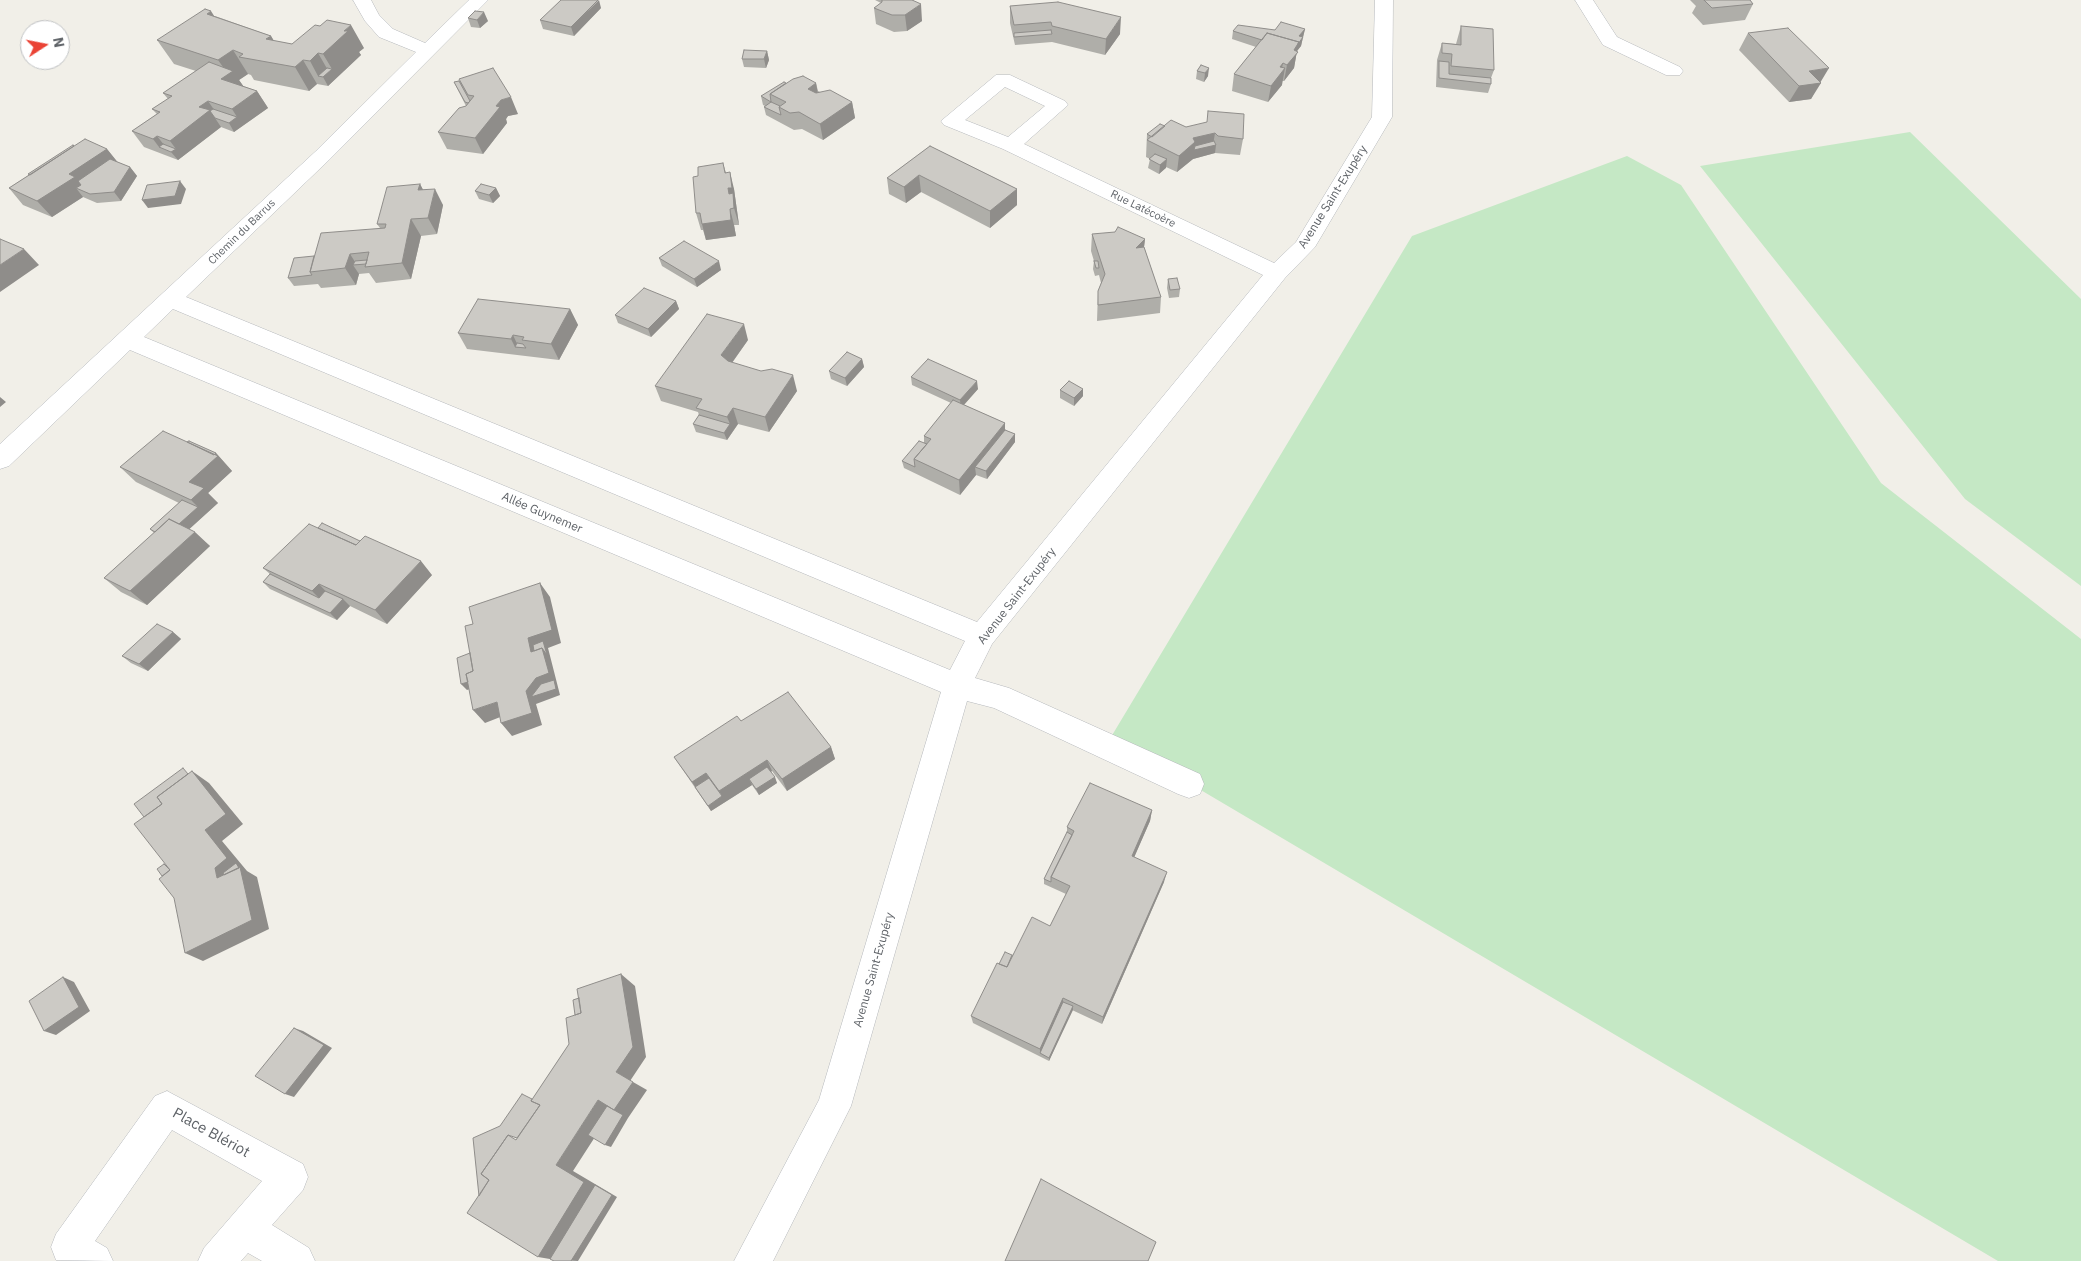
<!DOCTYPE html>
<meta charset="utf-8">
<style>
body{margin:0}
#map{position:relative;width:2081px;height:1261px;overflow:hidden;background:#f1efe8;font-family:"IBM Plex Sans",sans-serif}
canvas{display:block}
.north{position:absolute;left:20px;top:20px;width:50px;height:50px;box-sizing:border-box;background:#fff;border:1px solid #bfc1c3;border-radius:50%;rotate:79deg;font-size:14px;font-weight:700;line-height:20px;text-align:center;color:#5f6368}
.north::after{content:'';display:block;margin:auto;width:18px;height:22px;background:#ea4335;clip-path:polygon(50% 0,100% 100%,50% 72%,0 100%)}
</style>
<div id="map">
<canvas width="2081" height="1261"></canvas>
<div class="north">N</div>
</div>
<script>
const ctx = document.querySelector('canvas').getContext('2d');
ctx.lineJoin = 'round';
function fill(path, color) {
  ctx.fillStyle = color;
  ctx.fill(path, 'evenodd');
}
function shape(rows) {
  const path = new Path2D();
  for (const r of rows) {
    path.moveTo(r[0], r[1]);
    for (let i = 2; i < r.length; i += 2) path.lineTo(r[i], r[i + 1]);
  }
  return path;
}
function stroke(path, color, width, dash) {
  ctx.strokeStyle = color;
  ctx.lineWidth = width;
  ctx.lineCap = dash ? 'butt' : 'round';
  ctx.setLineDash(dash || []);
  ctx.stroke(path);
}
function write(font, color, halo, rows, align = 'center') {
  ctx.font = font + ' "IBM Plex Sans",sans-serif';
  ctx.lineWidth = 4;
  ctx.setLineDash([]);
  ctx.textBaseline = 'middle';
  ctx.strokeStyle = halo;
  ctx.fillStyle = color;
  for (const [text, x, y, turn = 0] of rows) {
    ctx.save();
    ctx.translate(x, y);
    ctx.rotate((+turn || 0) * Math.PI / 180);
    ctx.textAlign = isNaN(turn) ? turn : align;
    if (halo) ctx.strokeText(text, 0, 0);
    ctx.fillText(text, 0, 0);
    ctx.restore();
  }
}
const green = shape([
 [1910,132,2081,299,2081,586,1965,499,1700,166],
 [1627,156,1681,185,1881,483,2081,639,2081,1261,1998,1261,1111,737,1412,236]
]);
const minor = shape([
 [353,0,371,0,379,15,393,29,425,43,469,0,488,0,330,159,186,297,977,622,1263,275,1003,149,944,125,941,121,996,75,1010,75,1065,101,1068,105,1024,144,1274,263,1296,242,1372,117,1375,0,1393,0,1392,117,1315,247,1285,278,992,644,975,678,1009,688,1200,774,1204,784,1200,794,1189,798,1178,794,994,708,967,701,851,1106,773,1261,734,1261,819,1100,941,692,130,350,9,466,0,469,0,444,316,151,416,52,379,37,365,21,353,0],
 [1005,87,1045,106,1008,137,965,120,1005,87],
 [173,309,965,641,950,670,144,337,173,309],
 [1575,0,1593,0,1617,37,1680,67,1683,71,1680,75,1666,75,1603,45,1575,0],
 [167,1091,303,1164,308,1177,303,1190,272,1225,309,1248,315,1261,262,1261,248,1253,241,1261,198,1261,204,1248,262,1181,172,1130,95,1241,107,1248,113,1261,56,1260,51,1247,56,1234,155,1096,167,1091]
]);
const wall = shape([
 [875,0,914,0,913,1,922,21,907,31,894,32,876,24,874,8,881,3],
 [1690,0,1750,0,1753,4,1745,20,1703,25,1692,13,1696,6],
 [1010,6,1120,34,1105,55,1052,42,1015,45,1010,23],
 [601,8,574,36,543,29,540,20],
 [215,16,271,36,274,41,292,44,364,48,359,52,361,55,328,86,317,84,309,91,254,80,251,75,248,74,239,80,243,86,257,91,268,108,234,132,221,127,178,160,144,147,132,131,157,114,152,109,168,99,163,93,196,71,174,64,157,40],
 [468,18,488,21,480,28,471,27],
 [1461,26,1494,70,1491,78,1491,84,1488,93,1436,87,1437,60,1442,43,1456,44],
 [1305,29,1301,46,1297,51,1294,68,1284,81,1282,81,1282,85,1268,102,1232,91,1234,74,1256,47,1232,39,1233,31],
 [1748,33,1820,82,1811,99,1789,102,1739,50],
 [767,51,769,60,766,68,744,67,742,59],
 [1201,65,1208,76,1204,82,1196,79,1197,71],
 [459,81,518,114,508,116,506,119,507,123,483,154,447,149,438,132,466,106,454,82],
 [786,83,816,83,818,91,820,92,852,102,855,118,823,140,802,129,794,130,766,115,764,107,765,106,763,105,761,96],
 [1165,126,1186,127,1243,139,1240,155,1215,153,1193,159,1177,172,1166,167,1159,174,1148,168,1150,159,1146,157,1147,134],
 [74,146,107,149,117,162,130,167,137,176,121,201,97,203,83,197,52,217,23,205,9,188,29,175,28,174],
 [930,146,1017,189,1017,205,990,228,921,192,906,203,889,194,887,178],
 [726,173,734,189,739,225,734,225,736,236,706,240,703,230,701,230,696,213],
 [420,184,423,190,443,205,437,234,421,236,411,279,376,283,369,273,359,274,356,285,321,288,318,284,294,286,288,278,380,228,377,224],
 [496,188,500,196,493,203,479,199,475,191],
 [1092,234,1145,239,1144,247,1161,297,1160,313,1097,321,1098,291,1101,283,1099,275,1095,276,1093,269,1094,261,1091,251],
 [659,258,721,270,697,287,662,266],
 [1168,279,1180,289,1179,297,1169,298,1167,288],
 [676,301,679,309,651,337,618,323,615,315],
 [570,309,578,325,559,360,467,349,458,333],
 [748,340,732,363,797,391,769,432,738,424,727,440,696,432,693,424,699,415,698,412,661,401,655,386],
 [862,359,864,367,847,386,831,379,829,371],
 [911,377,978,389,964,405,1005,423,1005,430,1015,434,1015,442,987,479,976,475,960,495,904,468,902,461,924,443,924,436,951,403,912,385],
 [1060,390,1083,396,1074,406,1060,398],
 [187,442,216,453,232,471,208,493,218,503,189,529,210,546,147,605,121,592,104,578,154,533,150,529,179,503,136,482,120,467],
 [263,568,432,575,387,624,350,606,337,620,270,589,263,582,270,574],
 [173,632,181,639,148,671,131,663,122,656],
 [741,721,831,747,835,759,787,791,772,771,771,772,777,783,759,795,752,785,711,811,674,757],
 [1152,810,1150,821,1134,857,1164,882,1102,1024,1072,1010,1049,1061,973,1023,971,1016,1012,955,1050,926,1066,894,1044,884,1044,879,1067,832,1067,827]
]);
const shadedWall = shape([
 [599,0,601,8,574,36,571,27],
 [921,4,922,21,907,31,905,15],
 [211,11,226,35,207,14],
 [484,12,488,21,480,28,477,20],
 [1121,17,1120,34,1105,55,1106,39],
 [351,25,364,48,359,52,361,55,328,86,323,77,318,76,310,61,318,53,329,72,332,69,323,54,344,31],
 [1305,29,1303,37,1299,36],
 [271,36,285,60,266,39],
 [1303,37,1301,46,1297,51,1294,68,1284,81,1287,65,1294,49],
 [233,50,248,74,239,80,244,87,221,79,228,74,218,60],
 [767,51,769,60,766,68,764,59],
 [303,60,317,84,309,91,295,67],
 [1283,63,1281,73,1285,68,1282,85,1268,102,1271,86,1280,67],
 [1209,68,1208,76,1204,82,1205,73],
 [1829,68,1820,83,1821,83,1811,99,1789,102,1799,86,1809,71],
 [816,83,819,100,808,89],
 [257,91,268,108,234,132,229,123,237,117,232,109],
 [511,97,518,114,508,116,506,119,507,123,483,154,475,138,496,106,501,100],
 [208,101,219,117,215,118,221,127,182,157,170,141,199,107],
 [852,102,855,118,823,140,820,124],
 [1215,133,1213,145,1216,145,1215,153,1193,159,1177,172,1179,156,1193,138],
 [157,136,168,150,159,147,153,139],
 [107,149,120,165,76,188,83,197,52,217,37,201,41,180],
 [176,149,182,157,178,160,171,152],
 [1167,159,1166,168,1159,174,1160,165],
 [723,163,728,180,730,172,734,189,739,225,734,208,729,194],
 [130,167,137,176,121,201,114,192],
 [919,175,921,192,906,203,904,187],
 [180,181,186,189,181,204,148,208,142,200],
 [420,184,429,201,418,190],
 [496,188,500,196,493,203,489,195],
 [435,189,443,205,437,234,428,218],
 [1017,189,1017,205,990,228,990,211],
 [730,209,734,225,736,236,706,240,702,224],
 [411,219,421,236,411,279,402,263],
 [1145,239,1143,255,1136,248],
 [24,249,39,265,0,292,0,265],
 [350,254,357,265,353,265,359,274,356,285,345,268],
 [719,261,721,270,697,287,694,279],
 [676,301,679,309,651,337,648,329],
 [570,309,578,325,559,360,551,344],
 [744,324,748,340,726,371,721,355],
 [513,335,519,348,515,347,519,355,511,339],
 [862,359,864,367,847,386,845,378],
 [793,375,797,391,769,432,765,417],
 [977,381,978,389,961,408,960,400],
 [1083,389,1083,396,1074,406,1074,398],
 [0,397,6,402,0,407],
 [733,408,738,424,727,440,724,433,730,424,727,417],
 [1005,423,1005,438,975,467,976,475,960,495,959,480],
 [1015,434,1015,442,987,479,986,471],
 [216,453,232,471,208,493,218,503,173,544,165,536,198,507,191,500,189,482,210,458],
 [195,532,210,546,147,605,130,591],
 [421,561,432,575,387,624,375,610],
 [540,583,550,597,561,643,548,648,560,695,536,704,542,725,512,736,501,723,526,691,528,638],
 [319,584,332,598,326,605,312,591],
 [343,599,350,606,337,620,330,613],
 [173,632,181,639,148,671,139,664],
 [479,678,484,684,467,690,461,684],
 [497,702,508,714,485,723,473,710],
 [831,747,835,759,787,791,782,779],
 [767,760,772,771,752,784,749,779,752,785,711,811,708,806,722,796,719,791],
 [192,771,209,783,243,824,222,841,247,871,257,877,269,929,203,961,185,953,217,878,205,830],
 [706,773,713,784,699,793,692,782],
 [775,777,777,783,759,795,756,789],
 [1152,810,1150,821,1130,867,1132,856],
 [1167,872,1164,882,1102,1024,1103,1017],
 [621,974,635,986,646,1057,630,1081,616,1072],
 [63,977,74,982,90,1011,56,1035,44,1031],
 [1063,998,1063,1006,1040,1053,1040,1049],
 [1073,1006,1073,1010,1049,1061,1049,1058],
 [294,1028,303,1031,332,1048,294,1097,285,1094],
 [633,1082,647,1090,628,1118,611,1147,605,1145,614,1110,613,1109,573,1171,617,1197,578,1261,556,1260,538,1257,556,1165,598,1100]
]);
const building = shape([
 [561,0,598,0,571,27,540,20,561,0],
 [882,0,912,0,921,4,905,15,892,15,874,8,882,2,882,0],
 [1704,0,1750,0,1753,4,1712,8,1704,0],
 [1058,2,1121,17,1106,39,1052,26,1051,22,1014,25,1010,6,1058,2],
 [205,9,211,11,207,14,271,36,266,39,292,44,315,25,320,26,327,20,351,25,344,31,348,31,323,54,318,53,310,61,303,60,295,67,239,57,243,54,233,50,218,60,157,40,205,9],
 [475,11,484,12,477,20,468,18,475,11],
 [1281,22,1305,29,1299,36,1303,37,1298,44,1299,42,1267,33,1262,40,1233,31,1238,25,1275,30,1281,22],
 [1461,26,1493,29,1494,70,1451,66,1452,54,1442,53,1442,43,1461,45,1461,26],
 [1788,28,1829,68,1809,71,1821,83,1799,86,1748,33,1788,28],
 [1051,30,1052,34,1014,37,1014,33,1051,30],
 [1267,33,1299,42,1294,50,1298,52,1287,65,1283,63,1280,67,1285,68,1271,86,1234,74,1267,33],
 [744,50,767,51,764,59,742,59,744,50],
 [1439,61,1449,62,1449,74,1491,78,1491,84,1439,78,1439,61],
 [209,62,233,71,221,79,257,91,232,109,208,101,199,107,210,110,170,141,157,136,153,139,132,131,160,112,152,109,172,96,163,93,209,62],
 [1201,65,1209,68,1205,73,1197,71,1201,65],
 [327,68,332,69,323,77,318,76,327,68],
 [493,68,511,97,501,100,496,106,500,107,475,138,438,132,459,108,466,106,474,96,468,95,459,79,493,68],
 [803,76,816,83,808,89,816,93,830,90,852,102,820,124,799,112,790,113,779,107,786,102,770,94,793,79,803,76],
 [459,81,470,101,468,103,465,102,454,82,459,81],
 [784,82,786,83,770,94,771,102,761,96,784,82],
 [771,102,780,106,779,107,781,115,764,107,771,102],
 [213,109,237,117,229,123,215,118,210,111,213,109],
 [1208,111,1244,114,1243,139,1218,136,1215,133,1193,138,1195,142,1179,156,1147,140,1171,120,1186,127,1207,122,1208,111],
 [1160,124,1165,126,1152,137,1147,134,1160,124],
 [85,139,107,149,69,174,75,177,37,201,9,188,85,139],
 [1214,141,1216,145,1194,150,1195,146,1214,141],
 [163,144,176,149,171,152,159,147,163,144],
 [73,145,74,146,30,175,28,174,73,145],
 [930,146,1017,189,990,211,919,175,904,187,887,178,930,146],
 [1155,154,1167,159,1160,165,1149,159,1155,154],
 [110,159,130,167,114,192,90,194,76,188,81,185,78,181,110,159],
 [723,163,725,173,730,172,732,188,728,188,729,194,733,193,734,208,730,209,731,220,702,224,700,213,696,213,693,177,698,176,698,167,723,163],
 [180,181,175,196,142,200,147,185,180,181],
 [420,184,418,190,435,189,428,218,411,219,402,263,365,267,369,252,350,254,345,268,310,272,321,233,385,228,386,224,377,224,387,187,420,184],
 [481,184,496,188,489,195,475,191,481,184],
 [1118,227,1145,239,1136,248,1144,247,1161,297,1098,305,1098,291,1105,274,1092,234,1115,232,1118,227],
 [0,239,24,249,0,265,0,239],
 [684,241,719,261,694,279,659,258,684,241],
 [314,256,310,272,312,275,288,278,294,258,314,256],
 [367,260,366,264,353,265,355,261,367,260],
 [1094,261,1098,261,1099,268,1096,268,1094,261],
 [1177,278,1180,289,1170,290,1168,279,1177,278],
 [644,288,676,301,648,329,615,315,644,288],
 [478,299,570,309,551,344,522,340,524,337,513,335,511,339,458,333,478,299],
 [707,314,744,324,721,355,728,361,761,371,772,369,793,375,765,417,733,408,727,417,696,408,702,399,655,386,707,314],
 [517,343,523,344,526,348,515,347,517,343],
 [847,352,862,359,845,378,829,371,847,352],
 [928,359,977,381,960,400,911,377,928,359],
 [1069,381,1083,389,1074,398,1060,390,1069,381],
 [953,400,1005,423,959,480,914,459,931,439,924,436,953,400],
 [699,415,730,424,724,433,693,424,699,415],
 [1005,430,1015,434,986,471,975,467,1005,430],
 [163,431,218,456,189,482,204,488,191,500,120,467,163,431],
 [189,441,216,453,214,455,187,442,189,441],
 [919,441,927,444,914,459,915,467,902,461,919,441],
 [182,500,198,507,179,524,169,519,155,532,150,529,182,500],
 [169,519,195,532,130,591,104,578,169,519],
 [322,523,360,541,356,545,318,528,322,523],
 [309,524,356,545,365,536,421,561,375,610,319,584,312,591,263,568,309,524],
 [270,574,319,598,325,591,343,599,330,613,263,582,270,574],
 [540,583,552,630,528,638,531,652,542,648,549,673,536,678,526,691,532,713,501,723,497,702,473,710,466,674,473,671,465,626,473,624,469,607,540,583],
 [157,624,173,632,139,664,122,656,157,624],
 [543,641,547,655,542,648,534,651,533,645,543,641],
 [470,653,473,671,466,674,468,682,461,684,457,658,470,653],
 [554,680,556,689,531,697,541,684,554,680],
 [788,692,831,747,782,779,767,760,719,791,706,773,692,782,674,757,737,716,741,721,788,692],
 [767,767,775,777,756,789,749,779,767,767],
 [183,768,188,774,157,797,162,804,144,817,134,804,183,768],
 [192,771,226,814,205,830,227,858,215,868,217,878,240,867,252,920,185,953,174,898,159,879,170,870,134,824,162,804,157,797,192,771],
 [709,778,722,796,708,806,695,787,709,778],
 [1090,783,1152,810,1132,856,1167,872,1103,1017,1063,998,1040,1049,971,1016,997,963,1007,967,1032,917,1050,926,1070,886,1051,877,1074,831,1067,827,1090,783],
 [1067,832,1072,835,1051,877,1051,882,1044,879,1067,832],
 [236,863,239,868,224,875,223,873,236,863],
 [164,864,170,870,162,876,157,869,164,864],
 [1005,952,1012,955,1007,967,999,964,1005,952],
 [621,974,633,1047,616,1072,633,1082,614,1110,598,1100,556,1165,584,1182,538,1257,467,1213,489,1180,481,1174,508,1135,516,1140,540,1105,531,1101,569,1044,566,1018,581,1013,577,989,621,974],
 [63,977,79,1007,44,1031,29,1001,63,977],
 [579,998,581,1013,575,1015,573,1000,579,998],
 [1063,1002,1073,1006,1049,1058,1040,1053,1063,1002],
 [294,1028,324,1045,285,1094,255,1076,294,1028],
 [522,1094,532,1099,531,1101,540,1105,517,1138,508,1135,481,1174,489,1180,479,1196,473,1138,500,1126,522,1094],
 [607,1106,623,1115,605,1145,588,1135,607,1106],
 [1041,1179,1156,1242,1148,1261,1005,1261,1041,1179],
 [595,1185,612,1195,571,1261,554,1261,550,1259,595,1185]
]);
const farStreetnames = [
 ["Rue Latécoère",1143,209,26],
 ["Chemin du Barrus",242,232,-44]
];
const streetNames = [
 ["Avenue Saint-Exupéry",1333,197,-58],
 ["Allée Guynemer",542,513,23],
 ["Avenue Saint-Exupéry",1017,596,-52],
 ["Avenue Saint-Exupéry",874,970,-74]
];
const nearStreetnames = [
 ["Place Blériot",211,1133,29]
];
fill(green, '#c5e8c5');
stroke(minor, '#b5b8bc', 1);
fill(minor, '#fff');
fill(wall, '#afaea9');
fill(shadedWall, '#8f8d8a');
fill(building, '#cccac5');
stroke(building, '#8f8d8a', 1);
write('11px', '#5f6368', '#fff', farStreetnames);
write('12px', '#5f6368', '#fff', streetNames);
write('15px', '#5f6368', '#fff', nearStreetnames);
</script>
